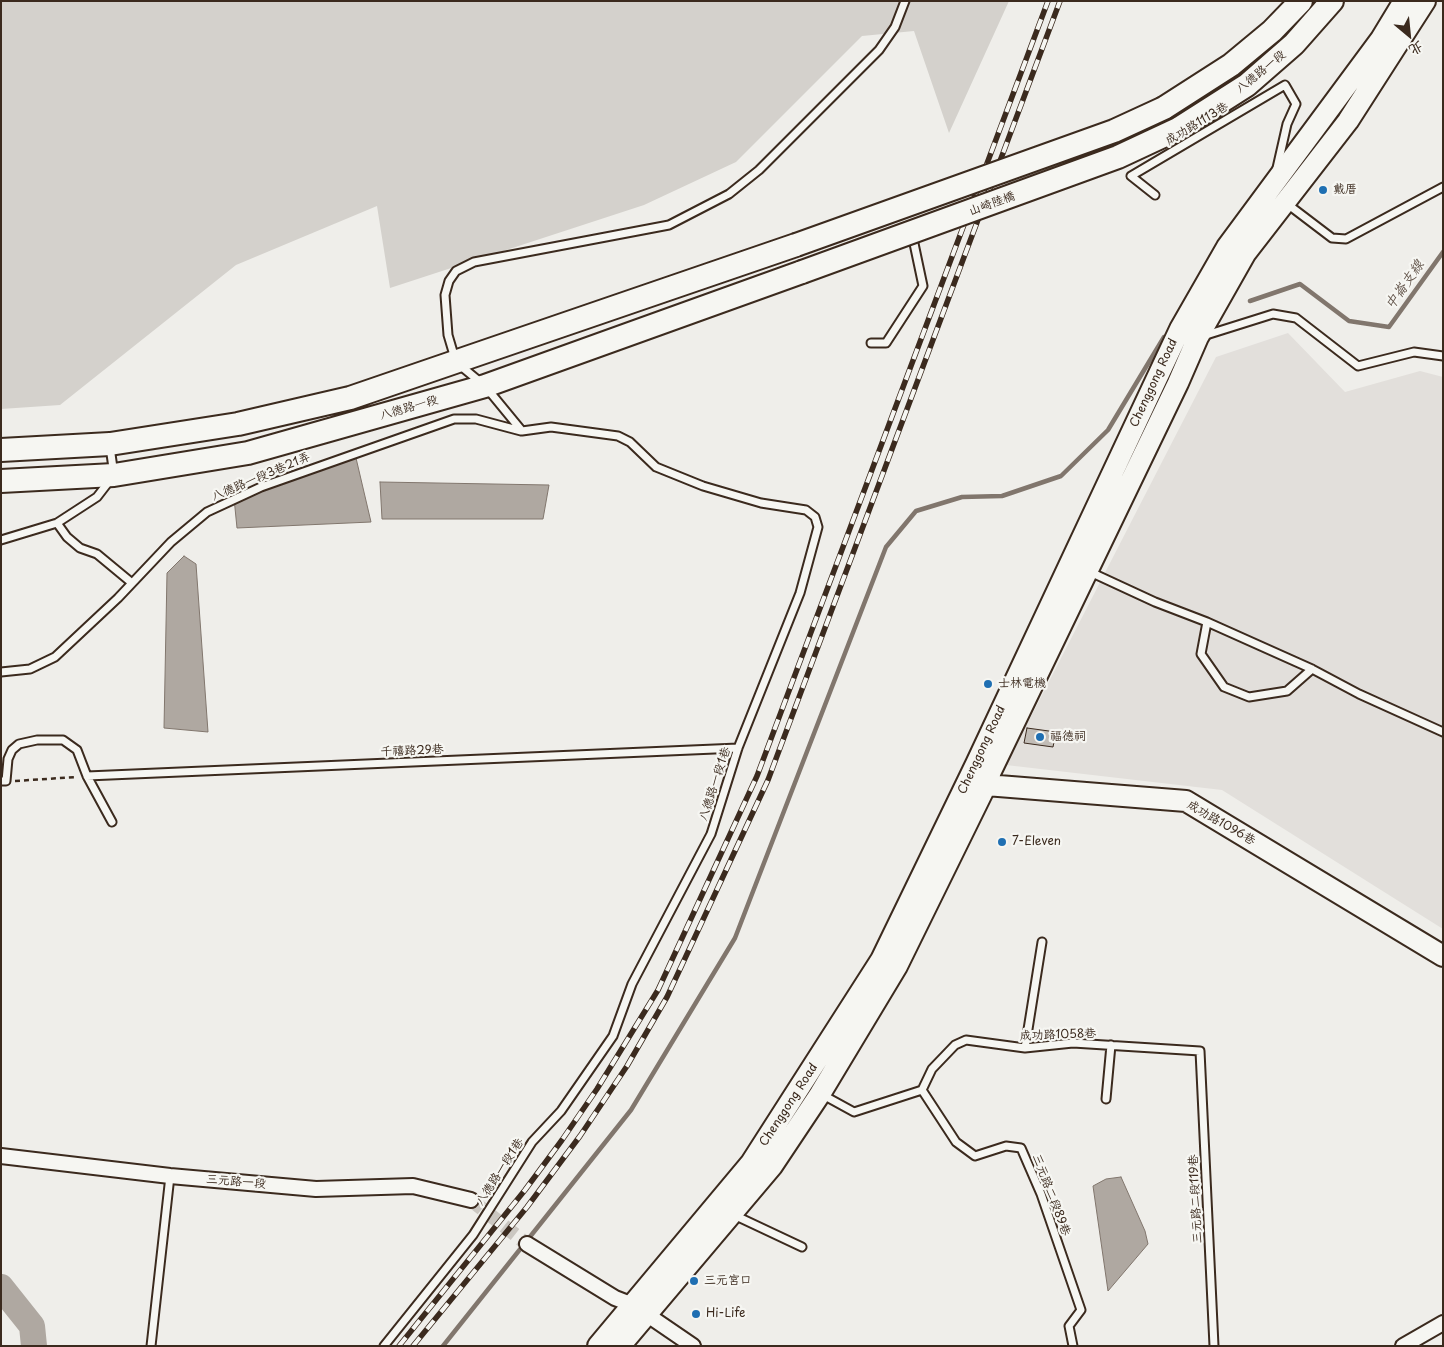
<!DOCTYPE html>
<meta charset="utf-8">
<style>
body{margin:0}
#map{position:relative;width:1444px;height:1347px;overflow:hidden;background:#efeeea;font-family:"Playpen Sans","LXGW WenKai TC",sans-serif}
canvas{display:block}
.frame{position:absolute;inset:0;border:2px solid #3b2a1e;pointer-events:none}
.north{position:absolute;left:1384px;top:10px;width:50px;height:50px;-webkit-text-stroke:4px #f6f6f2;paint-order:stroke;rotate:152deg;font-size:14px;font-weight:700;line-height:20px;text-align:center;color:#3b2a1e}
.north::after{content:'';display:block;margin:auto;width:18px;height:22px;background:#3b2a1e;clip-path:polygon(50% 0,100% 100%,50% 72%,0 100%)}
</style>
<div id="map">
<canvas width="1444" height="1347"></canvas>
<div class="frame"></div>
<div class="north">北</div>
</div>
<script>
const ctx = document.querySelector('canvas').getContext('2d');
ctx.lineJoin = 'round';
function fill(path, color) {
  ctx.fillStyle = color;
  ctx.fill(path, 'evenodd');
}
function shape(rows) {
  const path = new Path2D();
  for (const r of rows) {
    path.moveTo(r[0], r[1]);
    for (let i = 2; i < r.length; i += 2) path.lineTo(r[i], r[i + 1]);
  }
  return path;
}
function stroke(path, color, width, dash) {
  ctx.strokeStyle = color;
  ctx.lineWidth = width;
  ctx.lineCap = dash ? 'butt' : 'round';
  ctx.setLineDash(dash || []);
  ctx.stroke(path);
}
function write(font, color, halo, rows, align = 'center') {
  ctx.font = font + ' "Playpen Sans","LXGW WenKai TC",sans-serif';
  ctx.lineWidth = 4.5;
  ctx.setLineDash([]);
  ctx.textBaseline = 'middle';
  ctx.strokeStyle = halo;
  ctx.fillStyle = color;
  for (const [text, x, y, turn = 0] of rows) {
    ctx.save();
    ctx.translate(x, y);
    ctx.rotate((+turn || 0) * Math.PI / 180);
    ctx.textAlign = isNaN(turn) ? turn : align;
    if (halo) ctx.strokeText(text, 0, 0);
    ctx.fillText(text, 0, 0);
    ctx.restore();
  }
}
const built = shape([
 [1288,333,1345,392,1420,371,1443,377,1443,929,1222,790,1006,765,1216,357]
]);
const green = shape([
 [1,1,1009,1,949,133,914,31,862,36,736,162,644,205,390,288,377,206,236,265,60,405,1,409]
]);
const water = shape([
 [356,458,371,522,237,528,234,498,356,458],
 [380,482,549,485,543,519,382,519,380,482],
 [184,556,196,564,208,732,164,728,167,573,184,556],
 [1121,1177,1145,1231,1148,1244,1108,1291,1093,1186,1106,1179,1121,1177]
]);
const stream = shape([
 [1250,301,1300,284,1349,321,1389,327,1443,252],
 [443,1346,631,1110,735,938,886,547,916,511,962,497,1002,496,1061,476,1108,430,1164,337]
]);
const river = shape([
 [1,1287,32,1326,34,1346]
]);
const building = shape([
 [1027,728,1056,732,1053,747,1024,743,1027,728]
]);
const streetTunnel = shape([
 [471,1200,527,1244]
]);
const path = shape([
 [15,781,77,777]
]);
const lane = shape([
 [1155,195,1131,176,1285,85,1296,104,1287,124,1277,168],
 [1286,203,1332,238,1346,239,1443,187],
 [1203,336,1273,314,1296,318,1358,366,1414,352,1443,356],
 [871,343,886,343,923,286,912,234],
 [57,523,67,537,80,548,97,554,132,583],
 [1,540,57,523,97,497,114,475,110,447],
 [1088,571,1155,602,1207,622,1312,669,1359,694,1443,732],
 [1207,622,1201,654,1224,687,1249,697,1287,691,1312,669],
 [1,672,30,669,55,657,118,598,171,542,207,512,261,487,454,419,476,419,521,431],
 [87,776,738,748],
 [1,781,6,781,8,759,12,750,19,744,37,740,63,740,77,750,87,776,112,822],
 [1025,1048,1042,942],
 [922,1090,956,1142,975,1156,1006,1146,1021,1148,1041,1194,1081,1310,1069,1326,1073,1346],
 [823,1095,854,1112,922,1090,932,1069,955,1045,966,1040,1025,1048,1073,1043,1200,1051,1214,1346],
 [1106,1099,1111,1045],
 [734,1215,802,1247],
 [151,1346,170,1176],
 [384,1346,473,1235,532,1142,561,1111,613,1036,632,984,711,834,738,748,800,593,818,527,815,517,806,510,761,503,703,486,656,467,630,442,618,436,551,427,522,431,485,386,456,362,448,335,445,295,449,281,456,271,474,262,669,225,729,194,759,170,879,50,895,27,905,1]
]);
const street = shape([
 [1,1156,170,1176,316,1189,413,1186,471,1200],
 [527,1244,615,1298,633,1305,693,1346],
 [1403,1346,1443,1323]
]);
const secondary = shape([
 [974,781,986,785,1186,801,1443,956],
 [598,1346,751,1163,881,960,976,764,1180,329,1227,247,1381,39,1404,1],
 [620,1346,772,1166,820,1094,897,966,986,785,991,771,1178,383,1198,337,1245,254,1348,121,1425,1]
]);
const primary = shape([
 [1164,108,1231,65,1272,31,1301,1],
 [1178,129,1247,85,1294,44,1332,1],
 [1,450,110,444,238,424,350,398,796,245],
 [1,481,114,475,248,453,485,386,802,272]
]);
const rail = shape([
 [399,1346,525,1190,562,1140,597,1089,658,990,757,776,1048,1],
 [413,1346,527,1207,580,1136,627,1066,667,997,768,780,1060,1]
]);
const primaryBridge = shape([
 [796,245,1114,131,1164,108],
 [802,272,1118,157,1178,129]
]);
const markers = [
 [1323,190,5,"#1f6fb2"],
 [988,684,5,"#1f6fb2"],
 [1040,737,5,"#1f6fb2"],
 [1002,842,5,"#1f6fb2"],
 [694,1281,5,"#1f6fb2"],
 [696,1314,5,"#1f6fb2"]
];
const streetNames = [
 ["八德路一段",1261,72,-39],
 ["成功路1113巷",1197,124,-31],
 ["山崎陸橋",992,204,-20],
 ["Chenggong Road",1154,383,-65],
 ["八德路一段",409,408,-16],
 ["八德路一段3巷21弄",261,477,-23],
 ["Chenggong Road",982,750,-65],
 ["千禧路29巷",412,751,-2],
 ["八德路一段1巷",715,784,-72],
 ["成功路1096巷",1221,823,30],
 ["成功路1058巷",1058,1035,-2],
 ["Chenggong Road",789,1105,-57],
 ["八德路一段1巷",500,1172,-57],
 ["三元路一段",236,1182,5],
 ["三元路二段89巷",1051,1195,69],
 ["三元路二段119巷",1196,1199,-93]
];
const poiNames = [
 ["戴厝",1333,190],
 ["士林電機",998,684],
 ["福德祠",1050,737],
 ["7-Eleven",1012,842],
 ["三元宮口",704,1281],
 ["Hi-Life",706,1314]
];
const waterNames = [
 ["中崙支線",1405,285,-55]
];
fill(built, '#e2dfdb');
fill(green, '#d4d1cc');
fill(water, '#afa8a1');
stroke(water, '#81766d', 1);
stroke(stream, '#81766d', 4.5);
stroke(river, '#afa8a1', 26);
fill(building, '#c2bdb7');
stroke(building, '#3b2a1e', 1);
stroke(streetTunnel, '#cbc7c1', 14, [14, 7]);
stroke(lane, '#3b2a1e', 11);
stroke(street, '#3b2a1e', 18);
stroke(secondary, '#3b2a1e', 24);
stroke(primary, '#3b2a1e', 26);
stroke(path, '#3b2a1e', 2.5, [5, 4]);
stroke(lane, '#f6f6f2', 7);
stroke(street, '#f6f6f2', 14);
stroke(secondary, '#f6f6f2', 20);
stroke(primary, '#f6f6f2', 22);
stroke(rail, '#3b2a1e', 5.5);
stroke(rail, '#f6f6f2', 4, [11]);
stroke(primaryBridge, '#3b2a1e', 26, []);
stroke(primaryBridge, '#f6f6f2', 22);
for (const [x, y, r, color] of markers) {
  const dot = new Path2D();
  dot.arc(x, y, r, 0, 2 * Math.PI);
  ctx.fillStyle = color;
  ctx.fill(dot);
  stroke(dot, '#f6f6f2', 2);
}
write('12px', '#3b2a1e', '#f6f6f2', streetNames);
write('12px', '#3b2a1e', '#f6f6f2', poiNames, 'left');
write('italic 14px', '#64564c', '#f6f6f2', waterNames);
</script>
